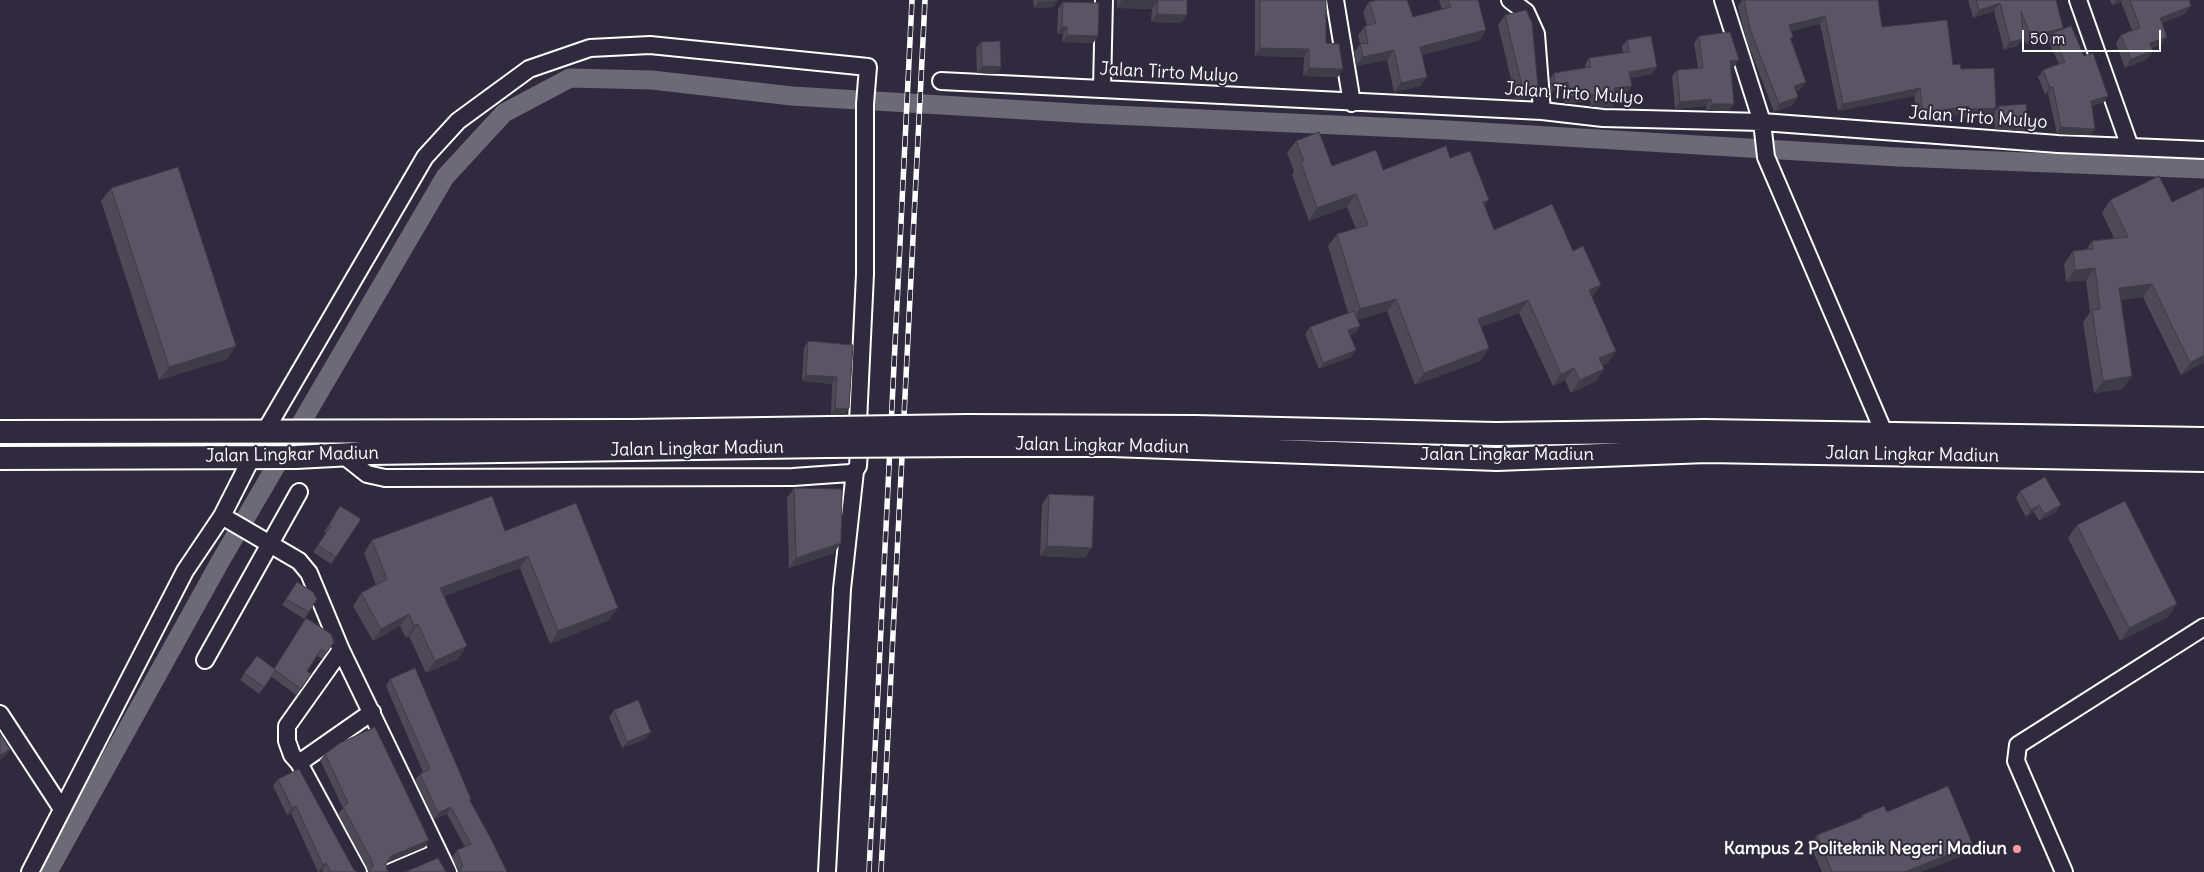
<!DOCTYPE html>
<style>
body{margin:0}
#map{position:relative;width:2204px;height:872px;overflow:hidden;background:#2f2a3d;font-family:Delius,sans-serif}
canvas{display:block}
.scale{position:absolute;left:2022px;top:30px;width:139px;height:22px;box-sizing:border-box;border:2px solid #fff;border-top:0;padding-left:6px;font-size:15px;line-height:18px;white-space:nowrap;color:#fff;-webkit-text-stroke:4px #2f2a3d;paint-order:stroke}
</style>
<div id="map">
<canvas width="2204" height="872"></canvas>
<div class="scale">50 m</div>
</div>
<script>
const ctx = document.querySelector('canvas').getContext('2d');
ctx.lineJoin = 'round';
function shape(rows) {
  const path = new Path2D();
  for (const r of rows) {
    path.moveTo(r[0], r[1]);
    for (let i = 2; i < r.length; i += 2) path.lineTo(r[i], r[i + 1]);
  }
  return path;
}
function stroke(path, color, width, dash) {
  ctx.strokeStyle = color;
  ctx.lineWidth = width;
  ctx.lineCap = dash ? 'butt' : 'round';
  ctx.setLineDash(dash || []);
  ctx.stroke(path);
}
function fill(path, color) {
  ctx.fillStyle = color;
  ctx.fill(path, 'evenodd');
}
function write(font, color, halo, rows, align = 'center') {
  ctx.font = font + ' Delius,sans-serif';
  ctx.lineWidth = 4;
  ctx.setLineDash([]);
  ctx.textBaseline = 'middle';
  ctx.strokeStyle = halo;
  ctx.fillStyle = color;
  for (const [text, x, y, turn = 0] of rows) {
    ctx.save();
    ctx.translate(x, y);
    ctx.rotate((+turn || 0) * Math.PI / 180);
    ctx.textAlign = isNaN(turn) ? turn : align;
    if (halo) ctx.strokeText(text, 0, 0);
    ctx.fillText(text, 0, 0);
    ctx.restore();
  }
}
const canal = shape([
 [48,872,221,560,445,177,504,113,570,78,652,80,792,96,1091,114,1448,130,1898,157,2204,169]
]);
const minor = shape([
 [1335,0,1352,103],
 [1510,0,1526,12,1536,34,1542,111],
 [1723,0,1762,122,1766,157,1885,435],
 [2078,0,2130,147],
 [941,81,1542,111,1603,118,1762,122,2058,144,2204,150],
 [1102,89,1104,0],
 [264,433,425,157,458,121,529,69,590,48,650,45,868,67,865,104,865,274,858,422],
 [343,455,367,474,385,478,793,477,850,473,855,471,858,466,860,435],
 [222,516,299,561,309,573,341,650,448,872],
 [341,650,287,726,287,741,292,755,299,763,358,872],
 [205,660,299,492],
 [0,714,62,809],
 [299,763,372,712],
 [30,872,185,571,222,516,252,457],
 [391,872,438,852],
 [827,872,842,589,855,471],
 [2064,872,2016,761,2018,745,2204,627]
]);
const secondary = shape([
 [967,426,1195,427,1496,434,1705,431,2204,439],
 [0,432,633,431,831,428],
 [967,445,1112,445,1497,459,1707,451,2204,460],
 [0,458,296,457,371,453,826,446]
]);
const rail = shape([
 [869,872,912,0],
 [881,872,925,0]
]);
const secondaryBridge = shape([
 [831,428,967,426],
 [826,446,967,445]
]);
const wall = shape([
 [1033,0,1057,0,1057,1,1053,7,1034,8],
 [1117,0,1187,0,1181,23,1151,22,1152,9,1117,8],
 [1255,0,1326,0,1326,43,1338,77,1303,76,1304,57,1255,56],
 [1439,0,1478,0,1480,40,1422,55,1427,77,1420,86,1394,92,1387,60,1356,66,1354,53,1360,44,1358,35,1365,26,1367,25,1363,12,1369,2,1413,17,1442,10],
 [1742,0,1878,0,1882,27,1961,69,1996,108,1990,116,1964,117,1964,114,1918,120,1914,96,1838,111,1820,24,1791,31,1793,37,1791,39,1806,82,1801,89,1796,91,1793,105,1774,112,1745,36,1738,6],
 [1968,0,2056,0,2062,30,2084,56,2108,96,2104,102,2092,106,2095,129,2090,135,2057,134,2048,93,2045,94,2038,77,2043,70,2059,64,2048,40,2050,38,2026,44,2023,37,2023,39,2017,46,2004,50,1994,11,1973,18],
 [2110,0,2189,0,2185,14,2162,23,2161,45,2152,48,2153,51,2147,59,2125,68,2116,43,2121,35,2132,30,2121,2,2112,5],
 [1063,2,1098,36,1093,43,1062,42,1063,34,1057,34,1058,9],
 [1505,15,1531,97,1516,100,1498,25],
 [1699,36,1734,67,1731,67,1734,104,1729,111,1707,111,1706,106,1675,109,1672,76,1677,70,1698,68,1694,43],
 [1627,40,1652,74,1630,78,1632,86,1627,93,1615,94,1616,100,1612,107,1591,107,1590,100,1565,104,1563,89,1551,92,1550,79,1554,73,1585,68,1585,65,1589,58,1623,53,1622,46],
 [981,42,1001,67,997,74,977,73,976,48],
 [1999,106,2027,125,2023,131,1995,129,1994,112],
 [1296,141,1332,166,1383,170,1450,158,1485,206,1494,230,1592,297,1608,363,1603,365,1604,369,1596,381,1571,393,1565,380,1553,386,1519,313,1481,327,1489,348,1480,361,1415,385,1387,311,1357,320,1360,326,1355,333,1350,335,1356,350,1351,357,1319,369,1305,334,1310,327,1348,313,1328,246,1337,234,1356,229,1347,207,1309,221,1292,175,1294,171,1287,153],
 [2204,187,2204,362,2181,375,2143,297,2121,300,2123,389,2094,393,2083,322,2090,312,2086,280,2066,282,2064,264,2073,251,2086,250,2092,241,2114,238,2102,213,2110,200,2172,202],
 [111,188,227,359,159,380,101,201],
 [808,341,853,345,849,408,844,415,831,415,832,384,802,381,804,348],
 [794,488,834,553,789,568,787,498],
 [2020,491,2056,512,2039,521,2034,512,2026,517,2016,498],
 [1049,494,1085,558,1040,556,1042,504],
 [340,506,336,557,331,564,313,552,326,533,324,532],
 [2077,525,2168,617,2120,641,2068,538],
 [505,531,609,620,550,644,520,568,444,596,458,659,426,673,409,636,406,638,400,626,373,641,353,606,361,593,376,585,364,553,372,540],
 [297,582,309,612,304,619,282,605],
 [306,618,334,642,322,659,317,656,307,671,311,674,296,695,272,677,259,694,240,680,257,656,274,669],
 [390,679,471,799,470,800,507,872,458,872,452,857,457,850,465,847,447,814,434,819,415,780,420,774,423,772,386,686],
 [614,710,646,739,622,748,609,717],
 [325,754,429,840,425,847,387,863,386,864,387,870,389,872,368,872,367,868,338,814,343,808,320,760],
 [278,779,354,870,357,872,323,872,322,870,318,872,291,813,287,815,273,786],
 [1887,812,1973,845,1967,854,1921,872,1822,872,1810,845,1817,835,1859,819,1862,815]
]);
const shadedWall = shape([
 [1122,0,1135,0,1158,1,1152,9,1117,8],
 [2116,0,2123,0,2121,2,2112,5],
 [1057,1,1053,7,1034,8,1038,2],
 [2000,3,1994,11,1973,18,1979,10],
 [2191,6,2185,14,2154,26,2160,18],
 [1157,14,1187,15,1181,23,1151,22],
 [1825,16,1820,24,1784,33,1789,25],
 [1062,27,1067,27,1063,34,1057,34],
 [2063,28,2057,36,2053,33,2050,38,2026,44,2031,36],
 [1486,30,1480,40,1414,57,1420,47],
 [1067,35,1098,36,1093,43,1062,42],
 [2167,37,2161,45,2144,51,2150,43],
 [2023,39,2017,46,2004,50,2010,42],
 [1260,48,1309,49,1304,57,1255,56],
 [1394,50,1387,60,1356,66,1363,57],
 [2153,51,2147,59,2125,68,2131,59],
 [1739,60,1734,67,1726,68,1730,61],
 [982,66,1001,67,997,74,977,73],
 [1657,67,1652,74,1625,79,1629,72],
 [1309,68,1343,69,1338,77,1303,76],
 [1427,77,1420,86,1394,92,1401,83],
 [1568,82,1563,89,1551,92,1555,85],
 [1806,82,1801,89,1789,94,1794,86],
 [1632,86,1627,93,1609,95,1614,88],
 [1538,87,1531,97,1516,100,1523,90],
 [2053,87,2048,93,2045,94,2050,88],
 [1920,88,1914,96,1838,111,1843,104],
 [1595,94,1590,100,1565,104,1570,97],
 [2108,96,2104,102,2087,108,2091,101],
 [1798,97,1793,105,1774,112,1779,104],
 [1711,99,1706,106,1675,109,1680,102],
 [1596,100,1616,100,1612,107,1591,107],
 [1712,104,1734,104,1729,111,1707,111],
 [1969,106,1964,114,1918,120,1923,113],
 [1996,108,1990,116,1964,117,1969,109],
 [2000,122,2027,125,2023,131,1995,129],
 [2061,127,2095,129,2090,135,2057,134],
 [1356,194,1347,207,1309,221,1317,208],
 [1489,200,1480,212,1483,202],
 [2095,268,2086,280,2066,282,2075,270],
 [2152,284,2143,297,2110,301,2119,288],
 [1601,285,1592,297,1589,290],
 [1396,299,1387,311,1351,322,1360,309],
 [1528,300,1519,313,1469,331,1478,319],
 [1360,326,1355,333,1344,337,1348,330],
 [236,346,227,359,159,380,169,367],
 [1489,348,1480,361,1415,385,1424,373],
 [1356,350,1351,357,1319,369,1323,363],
 [1616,351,1608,363,1591,371,1599,358],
 [2204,355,2204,362,2181,375,2190,363],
 [1574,368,1565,380,1553,386,1561,374],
 [1604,369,1596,381,1571,393,1580,380],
 [806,375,837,377,832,384,802,381],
 [2132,376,2123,389,2094,393,2103,381],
 [849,408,844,415,831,415,835,409],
 [2039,505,2034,512,2026,517,2031,510],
 [2061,505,2056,512,2039,521,2044,514],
 [841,543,834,553,789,568,796,558],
 [1047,546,1092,548,1085,558,1040,556],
 [528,556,520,568,432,601,440,588],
 [2177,604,2168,617,2120,641,2129,628],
 [618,608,609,620,550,644,558,631],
 [409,614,400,626,373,641,381,629],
 [418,624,409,636,406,638,414,626],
 [467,646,458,659,426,673,435,661],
 [651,732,646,739,622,748,627,742],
 [10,750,5,757,0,760,0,755],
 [296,806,291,813,287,815,292,808],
 [451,807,447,814,434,819,438,813],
 [429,840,425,847,387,863,391,856],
 [1973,845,1967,854,1921,872,1904,872],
 [326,863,322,870,318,872,323,865]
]);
const building = shape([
 [1038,0,1057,0,1057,1,1038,2,1038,0],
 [1135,0,1187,0,1187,15,1157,14,1158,1,1135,0],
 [1260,0,1326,0,1326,43,1339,44,1343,69,1309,68,1309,49,1260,48,1260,0],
 [1377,0,1407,0,1413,17,1451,7,1448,0,1478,0,1486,30,1420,47,1427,77,1401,83,1394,50,1363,57,1360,43,1368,44,1365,26,1376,23,1369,2,1377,0],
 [1744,0,1878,0,1882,27,1947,20,1953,65,1960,64,1961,69,1994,68,1996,108,1969,109,1969,106,1923,113,1920,88,1843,104,1825,16,1789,25,1793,37,1790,38,1806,82,1794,86,1798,97,1779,104,1750,29,1744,0],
 [1976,0,2056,0,2063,28,2031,36,2021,11,2023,39,2010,42,2000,3,1979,10,1976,0],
 [2130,0,2189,0,2191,6,2160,18,2167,37,2150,43,2153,51,2131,59,2121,35,2140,28,2130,0],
 [1063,2,1099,3,1098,36,1067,35,1067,27,1062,27,1063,2],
 [1526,10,1532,23,1538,87,1523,90,1505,15,1526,10],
 [2071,26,2084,56,2093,53,2108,96,2091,101,2095,129,2061,127,2053,87,2050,88,2043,70,2065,62,2053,33,2071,26],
 [1730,32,1739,60,1730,61,1734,104,1712,104,1711,99,1680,102,1677,70,1703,68,1699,36,1730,32],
 [1651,36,1657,67,1629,72,1632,86,1614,88,1616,100,1596,100,1595,94,1570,97,1568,82,1555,85,1554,73,1591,67,1589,58,1629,52,1627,40,1651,36],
 [1000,41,1001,67,982,66,981,42,1000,41],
 [2026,104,2027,125,2000,122,1999,106,2026,104],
 [1319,132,1332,166,1376,150,1383,170,1446,146,1450,158,1470,151,1489,200,1483,202,1494,230,1552,204,1573,251,1583,246,1601,285,1589,290,1616,351,1599,358,1604,369,1580,380,1574,368,1561,374,1528,300,1478,319,1489,348,1424,373,1396,299,1360,309,1337,234,1368,225,1356,194,1317,208,1301,162,1304,161,1296,141,1319,132],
 [178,167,236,346,169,367,111,188,178,167],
 [2159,176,2172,202,2204,187,2204,355,2190,363,2152,284,2119,288,2132,376,2103,381,2092,310,2100,309,2095,268,2075,270,2073,251,2093,249,2092,241,2128,237,2110,200,2159,176],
 [1354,311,1360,326,1348,330,1356,350,1323,363,1310,327,1354,311],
 [808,341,853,345,849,408,835,409,837,377,806,375,808,341],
 [2045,477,2061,505,2044,514,2039,505,2031,510,2020,491,2045,477],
 [794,488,842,489,841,543,796,558,794,488],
 [1049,494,1094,496,1092,548,1047,546,1049,494],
 [492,496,505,531,576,503,618,608,558,631,528,556,440,588,467,646,435,661,418,624,414,626,409,614,381,629,361,593,387,579,372,540,492,496],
 [2125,501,2177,604,2129,628,2077,525,2125,501],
 [340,506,361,519,336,557,318,545,331,526,329,525,340,506],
 [297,582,313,592,317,599,309,612,286,599,297,582],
 [306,618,331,634,334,642,327,652,321,649,307,671,311,674,301,689,274,669,306,618],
 [257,656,276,670,264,687,244,673,257,656],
 [415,668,471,799,469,799,492,841,507,872,459,872,463,866,457,850,471,844,451,807,438,813,420,774,430,769,390,679,415,668],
 [638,700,651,732,627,742,614,710,638,700],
 [375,727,429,840,391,856,386,864,387,870,389,872,369,872,373,866,372,861,343,807,348,803,325,754,340,743,375,727],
 [0,733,10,750,0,755,0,733],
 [299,769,354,870,357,872,331,872,326,863,323,865,296,806,292,808,278,779,299,769],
 [1948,786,1973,845,1904,872,1832,872,1817,835,1863,817,1862,815,1884,806,1887,812,1948,786],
 [438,858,446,872,405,872,438,858]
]);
const markers = [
 [2017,849,5,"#ff9aa2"]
];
const streetNames = [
 ["Jalan Tirto Mulyo",1169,73,3],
 ["Jalan Tirto Mulyo",1574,94,4],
 ["Jalan Tirto Mulyo",1978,118,4],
 ["Jalan Lingkar Madiun",1102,446,1],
 ["Jalan Lingkar Madiun",697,449,-1],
 ["Jalan Lingkar Madiun",292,455,-1],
 ["Jalan Lingkar Madiun",1507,455],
 ["Jalan Lingkar Madiun",1912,455,1]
];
const poiNames = [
 ["Kampus 2 Politeknik Negeri Madiun",2007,849]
];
stroke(canal, '#6d6a77', 19);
stroke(minor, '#fff', 20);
stroke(secondary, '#fff', 26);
stroke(minor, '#2f2a3d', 16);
stroke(secondary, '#2f2a3d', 22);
stroke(rail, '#fff', 5.5);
stroke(rail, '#2f2a3d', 4, [11]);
stroke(secondaryBridge, '#fff', 26, []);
stroke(secondaryBridge, '#2f2a3d', 22);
fill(wall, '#4d4956');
fill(shadedWall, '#3e3c46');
fill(building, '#595564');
stroke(building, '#3e3c46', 1);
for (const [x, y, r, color] of markers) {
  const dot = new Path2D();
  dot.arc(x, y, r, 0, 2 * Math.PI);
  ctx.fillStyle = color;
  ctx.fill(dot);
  stroke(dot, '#2f2a3d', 2);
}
write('18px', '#fff', '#2f2a3d', streetNames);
write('bold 18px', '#fff', '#2f2a3d', poiNames, 'right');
</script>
